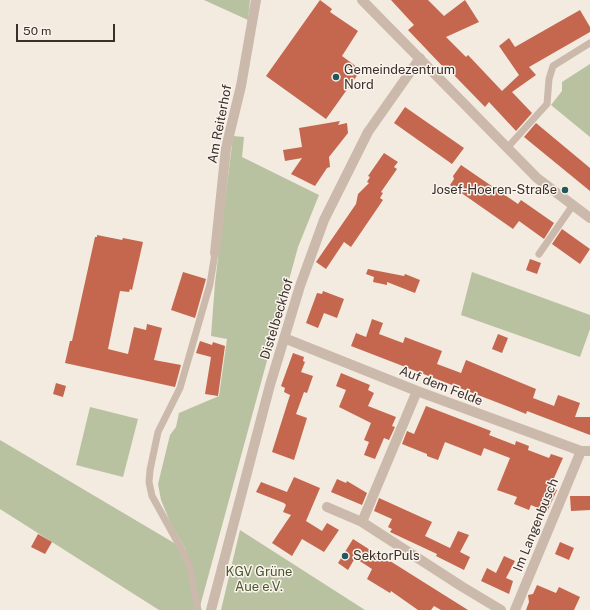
<!DOCTYPE html>
<meta charset="utf-8">
<style>
body{margin:0}
#map{position:relative;width:590px;height:610px;overflow:hidden;background:#f3eae0;font-family:"Public Sans",sans-serif}
canvas{display:block}
.scale{position:absolute;left:16px;top:24px;width:99px;height:18px;box-sizing:border-box;border:2px solid #3a2f2b;border-top:0;padding-left:5px;font-size:12px;line-height:14px;white-space:nowrap;color:#3a2f2b;-webkit-text-stroke:3px #faf4ed;paint-order:stroke}
</style>
<div id="map">
<canvas width="590" height="610"></canvas>
<div class="scale">50 m</div>
</div>
<script>
const ctx = document.querySelector('canvas').getContext('2d');
ctx.lineJoin = 'round';
function fill(path, color) {
  ctx.fillStyle = color;
  ctx.fill(path, 'evenodd');
}
function shape(rows) {
  const path = new Path2D();
  for (const r of rows) {
    path.moveTo(r[0], r[1]);
    for (let i = 2; i < r.length; i += 2) path.lineTo(r[i], r[i + 1]);
  }
  return path;
}
function stroke(path, color, width, dash) {
  ctx.strokeStyle = color;
  ctx.lineWidth = width;
  ctx.lineCap = dash ? 'butt' : 'round';
  ctx.setLineDash(dash || []);
  ctx.stroke(path);
}
function write(font, color, halo, rows, align = 'center') {
  ctx.font = font + ' "Public Sans",sans-serif';
  ctx.lineWidth = 3;
  ctx.setLineDash([]);
  ctx.textBaseline = 'middle';
  ctx.strokeStyle = halo;
  ctx.fillStyle = color;
  for (const [text, x, y, turn = 0] of rows) {
    ctx.save();
    ctx.translate(x, y);
    ctx.rotate((+turn || 0) * Math.PI / 180);
    ctx.textAlign = isNaN(turn) ? turn : align;
    if (halo) ctx.strokeText(text, 0, 0);
    ctx.fillText(text, 0, 0);
    ctx.restore();
  }
}
const green = shape([
 [204,0,250,0,248,20],
 [590,64,590,137,551,105,562,91,562,82],
 [233,136,244,137,242,157,319,195,298,247,199,610,159,610,0,509,0,440,186,550,170,522,161,500,158,484,170,435,176,427,179,413,219,396,227,339,211,336,215,283],
 [472,272,590,315,590,329,580,357,461,315],
 [90,407,138,419,123,477,76,465],
 [240,530,365,610,221,610]
]);
const building = shape([
 [320,0,332,9,330,12,358,31,342,56,361,70,326,119,266,76],
 [391,0,428,0,444,16,465,0,479,22,446,37,466,57,468,55,502,91,519,75,499,46,509,38,515,47,580,10,590,27,590,32,529,67,536,75,512,92,532,113,516,131,489,102,485,107,450,71,448,72,408,30,414,25],
 [405,107,464,148,452,164,394,123],
 [340,121,338,125,347,123,348,133,329,157,330,167,327,168,315,186,291,174,302,158,285,161,283,150,302,147,299,128],
 [536,123,590,168,590,191,524,137],
 [384,153,398,162,394,167,397,169,381,192,383,193,380,198,383,200,351,247,344,242,326,269,316,262,356,204,358,194,369,183,367,182,370,177,368,176],
 [461,165,518,204,521,200,554,223,544,239,519,221,513,229,450,185,454,179,453,176],
 [562,229,590,249,580,264,552,244],
 [97,235,122,240,123,238,143,242,132,290,130,289,129,292,120,291,108,349,128,354,134,327,146,330,147,324,162,328,154,360,181,365,175,387,65,363,70,341,72,341,95,237,97,237],
 [530,259,541,263,537,274,526,270],
 [368,269,404,276,405,274,420,280,415,293,387,282,387,285,373,282,374,277,366,274],
 [183,272,206,279,195,318,171,310],
 [323,291,344,299,337,318,324,313,318,328,306,323,317,293,322,294],
 [372,319,383,323,379,334,403,343,405,337,442,351,437,364,461,373,466,360,536,389,533,398,554,406,558,395,580,403,575,417,590,417,590,435,527,411,526,414,509,407,351,346,356,333,366,337],
 [498,334,508,338,502,353,492,349],
 [200,341,212,345,213,342,225,346,218,396,205,394,211,357,196,353],
 [293,353,304,357,303,361,305,362,301,372,313,376,307,393,304,392,296,414,307,418,294,460,272,452,290,395,284,392,285,388,281,386],
 [341,373,370,385,368,390,374,393,368,406,396,417,392,426,395,427,389,440,384,438,375,459,364,455,369,442,364,440,371,423,339,407,346,390,336,386],
 [56,383,66,386,63,397,53,394],
 [426,406,491,431,489,435,515,445,516,441,529,446,528,450,549,458,551,454,563,458,550,487,557,490,547,512,531,505,529,510,514,504,517,497,497,490,510,458,484,448,481,456,445,442,438,460,427,456,427,454,402,444,407,431,414,434],
 [294,477,320,488,306,521,322,531,327,523,339,530,324,552,302,539,292,556,272,543,291,515,283,512,286,505,284,503,256,492,261,482,287,492],
 [337,479,346,483,347,481,367,493,362,505,331,492],
 [570,496,590,496,590,510,571,511],
 [379,498,432,522,425,536,450,548,458,531,469,535,460,552,470,557,464,570,436,556,437,554,390,532,392,529,388,527,392,519,374,511],
 [38,534,52,542,45,554,31,547],
 [353,539,389,562,390,561,468,610,441,610,434,606,431,610,418,610,391,591,390,593,367,579,372,569,355,558,348,570,338,563],
 [560,542,574,548,569,560,555,554],
 [504,556,515,561,506,578,513,581,509,594,481,581,487,568,496,573],
 [537,585,556,593,559,587,580,597,574,610,526,610,529,602,528,595,533,594]
]);
const service = shape([
 [507,148,547,104,549,79,553,66,590,43],
 [539,254,573,205],
 [198,610,190,567,183,552,152,496,149,482,150,470,158,432,180,388,210,284,215,253]
]);
const minor = shape([
 [215,253,226,148,241,86,256,0],
 [284,338,417,391,581,451,590,451],
 [327,507,362,522,461,586,501,610],
 [362,522,417,391],
 [211,610,270,385,300,286,324,220,368,132,420,58],
 [515,610,581,451]
]);
const tertiary = shape([
 [362,0,537,178,590,218]
]);
const markers = [
 [336,77,4,"#21595b"],
 [565,190,4,"#21595b"],
 [345,556,4,"#21595b"]
];
const poiNames = [
 ["Gemeindezentrum",344,70],
 ["Nord",344,85],
 ["Josef-Hoeren-Straße",557,190,"right"],
 ["SektorPuls",353,556]
];
const streetNames = [
 ["Am Reiterhof",220,124,-79],
 ["Distelbeckhof",277,319,-73],
 ["Auf dem Felde",441,386,21],
 ["Im Langenbusch",536,525,-68]
];
const parkNames = [
 ["KGV Grüne",259,572],
 ["Aue e.V.",259,587]
];
fill(green, '#b8c2a0');
fill(building, '#c4674e');
stroke(service, '#cbb9ac', 7);
stroke(minor, '#cbb9ac', 10);
stroke(tertiary, '#cbb9ac', 10);
for (const [x, y, r, color] of markers) {
  const dot = new Path2D();
  dot.arc(x, y, r, 0, 2 * Math.PI);
  ctx.fillStyle = color;
  ctx.fill(dot);
  stroke(dot, '#faf4ed', 1.5);
}
write('13px', '#3a2f2b', '#faf4ed', poiNames, 'left');
write('13px', '#3a2f2b', '#faf4ed', streetNames);
write('13px', '#4a582f', '#faf4ed', parkNames);
</script>
